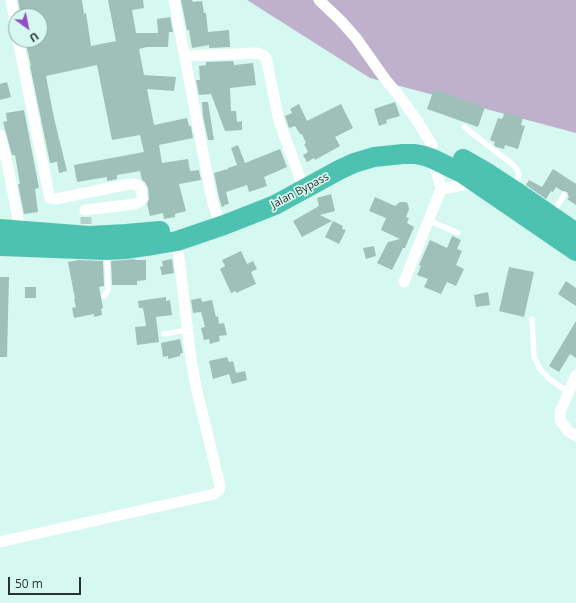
<!DOCTYPE html>
<style>
body{margin:0}
#map{position:relative;width:576px;height:603px;overflow:hidden;background:#d5f8f0;font-family:"Open Sans",sans-serif}
canvas{display:block}
.north{position:absolute;left:8px;top:8px;width:40px;height:40px;box-sizing:border-box;background:#d5f8f0;border:1px solid #8fa9a3;border-radius:50%;rotate:147deg;font-size:11px;font-weight:700;line-height:16px;text-align:center;color:#253330}
.north::after{content:'';display:block;margin:auto;width:14px;height:18px;background:#924ec2;clip-path:polygon(50% 0,100% 100%,50% 72%,0 100%)}
.scale{position:absolute;left:8px;top:577px;width:73px;height:18px;box-sizing:border-box;border:2px solid #253330;border-top:0;padding-left:5px;font-size:12px;line-height:14px;white-space:nowrap;color:#253330;-webkit-text-stroke:3px #d5f8f0;paint-order:stroke}
</style>
<div id="map">
<canvas width="576" height="603"></canvas>
<div class="north">U</div>
<div class="scale">50 m</div>
</div>
<script>
const ctx = document.querySelector('canvas').getContext('2d');
ctx.lineJoin = 'round';
function fill(path, color) {
  ctx.fillStyle = color;
  ctx.fill(path, 'evenodd');
}
function shape(rows) {
  const path = new Path2D();
  for (const r of rows) {
    path.moveTo(r[0], r[1]);
    for (let i = 2; i < r.length; i += 2) path.lineTo(r[i], r[i + 1]);
  }
  return path;
}
function stroke(path, color, width, dash) {
  ctx.strokeStyle = color;
  ctx.lineWidth = width;
  ctx.lineCap = dash ? 'butt' : 'round';
  ctx.setLineDash(dash || []);
  ctx.stroke(path);
}
function write(font, color, halo, rows, align = 'center') {
  ctx.font = font + ' "Open Sans",sans-serif';
  ctx.lineWidth = 3.5;
  ctx.setLineDash([]);
  ctx.textBaseline = 'middle';
  ctx.strokeStyle = halo;
  ctx.fillStyle = color;
  for (const [text, x, y, turn = 0] of rows) {
    ctx.save();
    ctx.translate(x, y);
    ctx.rotate((+turn || 0) * Math.PI / 180);
    ctx.textAlign = isNaN(turn) ? turn : align;
    if (halo) ctx.strokeText(text, 0, 0);
    ctx.fillText(text, 0, 0);
    ctx.restore();
  }
}
const forest = shape([
 [247,0,576,0,576,133,370,78]
]);
const building = shape([
 [18,0,82,0,84,14,86,13,91,46,116,41,108,0,143,0,144,8,132,10,136,33,158,33,157,19,170,17,173,32,169,32,168,47,147,47,139,49,144,75,176,77,174,91,147,89,154,125,187,118,189,126,191,126,193,138,159,145,162,163,188,159,190,171,199,170,201,180,179,184,186,211,175,214,175,217,164,219,163,213,150,216,147,204,149,199,148,188,145,182,142,180,140,171,117,175,117,179,107,181,107,177,77,182,74,165,144,152,140,135,112,140,97,65,46,76,54,118,67,171,59,173,57,162,50,163,30,66,31,66,25,40,40,40,40,31,44,31,41,16,21,16],
 [181,0,192,0,193,2,202,1,204,13,206,13,208,32,229,30,230,47,209,48,209,45,192,48,189,30,187,30],
 [233,61,234,65,253,63,256,85,230,88,231,111,236,111,237,122,242,121,242,130,225,131,211,94,199,95,196,80,200,80,199,66,206,65,206,62],
 [7,82,11,97,0,100,0,84],
 [434,89,485,107,478,127,427,109],
 [202,102,208,102,214,140,208,140,203,116],
 [395,102,400,116,386,120,387,123,379,126,374,109],
 [299,104,307,121,341,104,353,128,335,137,340,146,315,160,314,158,307,162,303,155,308,152,304,144,306,143,302,134,300,134,295,126,289,128,285,116,292,113,290,109],
 [24,110,39,188,35,189,38,212,24,214,18,184,20,184,15,155,12,155,3,122,7,121,6,113],
 [505,112,523,117,521,125,525,126,518,149,505,145,504,149,496,147,494,145,495,142,490,140,498,118,502,119],
 [238,145,245,163,280,149,287,167,264,177,267,186,249,192,247,185,226,192,229,204,224,205,225,206,222,207,219,198,214,173,228,169,228,168,237,165,231,148],
 [553,169,576,184,576,205,567,199,569,197,567,192,564,191,562,191,556,187,553,192,551,191,546,199,526,185,529,180,542,187],
 [331,194,335,211,320,215,332,221,302,237,293,221,319,206,317,198],
 [375,197,395,206,400,202,406,202,408,204,409,209,406,217,409,218,407,223,414,227,405,248,403,248,392,270,377,263,388,242,400,239,381,230,386,218,369,211],
 [333,221,343,226,342,229,346,230,339,244,325,237],
 [452,236,461,240,457,249,462,251,456,265,464,269,456,286,447,282,441,294,424,287,428,279,417,275,421,266,419,265,430,240,447,248],
 [374,246,376,256,366,259,363,248],
 [241,251,247,264,253,261,257,269,251,272,256,284,236,293,236,291,231,293,220,269,225,266,222,260],
 [135,259,135,260,146,260,146,280,137,281,137,285,112,285,111,261],
 [172,259,174,273,162,275,160,267,163,266,162,261],
 [79,260,103,261,104,286,99,287,103,308,101,309,102,315,94,317,94,314,74,318,72,308,76,307,74,299,75,299,68,262],
 [509,267,534,272,524,317,499,311],
 [0,277,9,277,7,357,0,357],
 [566,281,576,288,576,306,558,294],
 [25,287,36,287,36,298,25,298],
 [488,292,490,305,476,307,474,295],
 [166,297,166,301,170,300,172,315,156,317,159,342,137,345,135,327,146,326,143,308,139,308,138,301],
 [201,298,202,302,212,300,216,317,218,316,219,324,224,323,227,335,219,336,220,341,210,344,209,339,204,340,201,328,205,327,201,312,193,313,191,300],
 [576,321,576,358,570,354,559,372,549,366],
 [180,339,183,353,180,354,180,356,168,359,168,356,163,357,161,343],
 [227,357,229,362,233,361,236,373,245,371,247,380,232,384,229,374,213,379,209,361]
]);
const streetTunnel = shape([
 [86,217,86,224]
]);
const lane = shape([
 [464,127,512,164,516,168,519,174,516,186],
 [553,213,564,195],
 [428,220,458,233],
 [104,296,108,290,108,284,107,254],
 [532,319,534,357,540,369,548,378,568,392],
 [164,334,187,330]
]);
const street = shape([
 [11,0,16,27],
 [174,0,207,174,212,200,217,215],
 [319,0,341,21,356,38,385,79,400,97,416,119,432,145],
 [18,40,49,195,50,198,56,199,129,184,135,184,139,186,141,189,142,199,139,202,135,204,85,210],
 [185,56,258,53,263,55,266,58,267,62,279,121,300,178],
 [0,135,8,167,20,230],
 [441,189,476,183],
 [404,282,441,189,433,159],
 [576,375,560,412,560,420,568,431,576,436],
 [0,542,214,494,217,492,219,490,220,486,196,387,191,359,177,241]
]);
const highway = shape([
 [463,159,489,174,515,191,576,233],
 [0,229,89,236,126,234,160,231],
 [0,246,106,250,125,249,153,245,177,241,224,225,275,205,339,170,354,163,374,157,403,154,415,154,425,156,433,159,462,173,576,251]
]);
const streetNames = [
 ["Jalan Bypass",300,191,-28]
];
fill(forest, '#bfb1cc');
fill(building, '#9ec0b9');
stroke(streetTunnel, '#b2d1ca', 11, [11, 5.5]);
stroke(lane, '#fff', 5.5);
stroke(street, '#fff', 11);
stroke(highway, '#4ec2b0', 20);
write('11px', '#253330', '#d5f8f0', streetNames);
</script>
